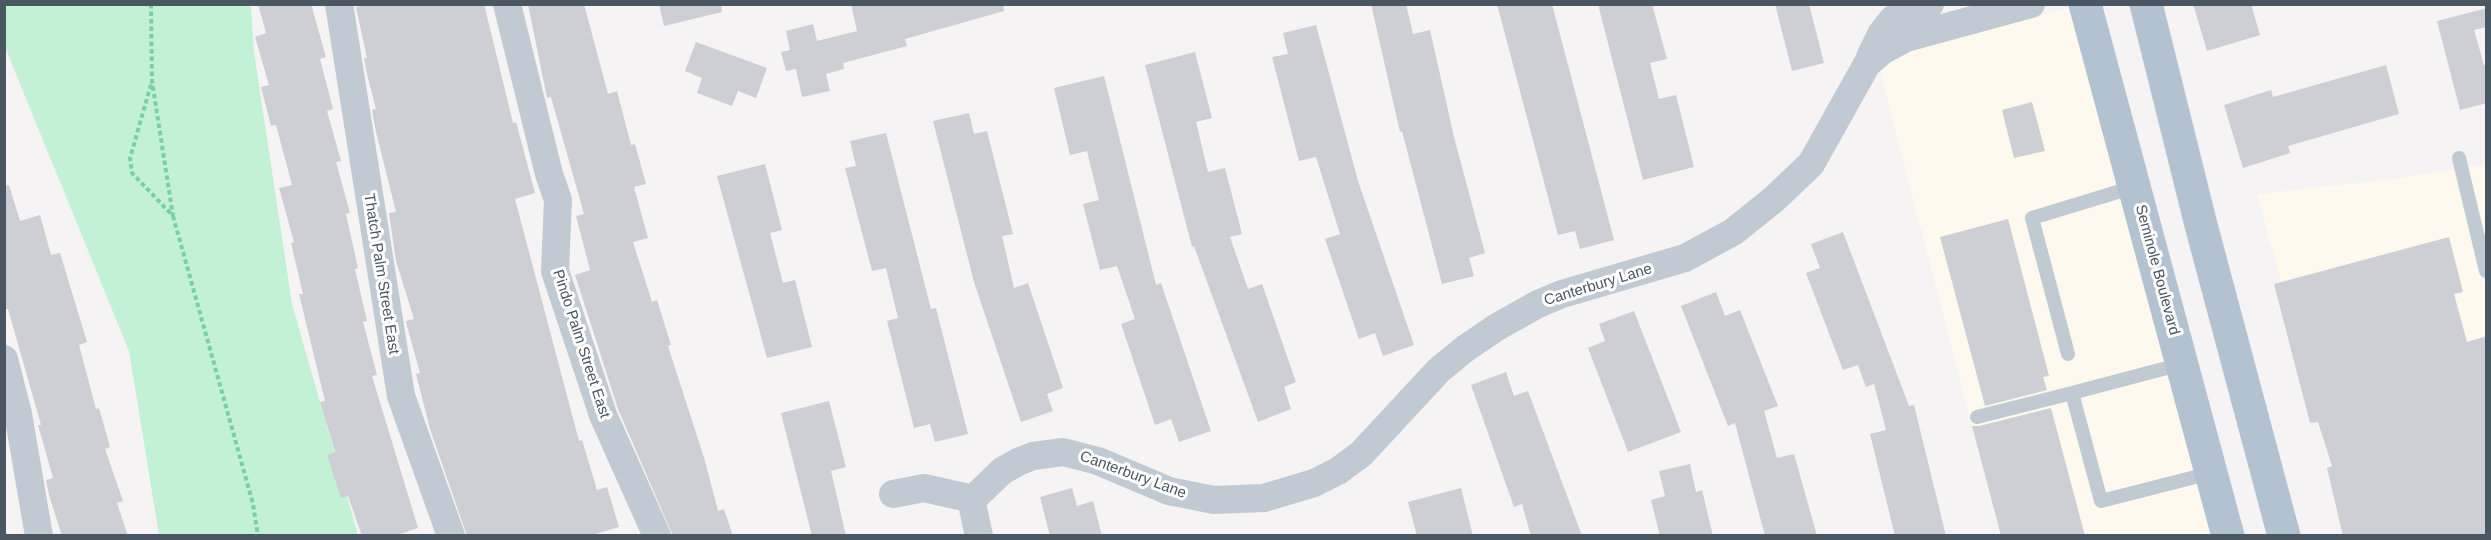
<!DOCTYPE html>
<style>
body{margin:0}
#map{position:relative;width:2491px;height:540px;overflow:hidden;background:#f5f3f3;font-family:Arial,sans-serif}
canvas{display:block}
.frame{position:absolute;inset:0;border:6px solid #4a5661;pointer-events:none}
</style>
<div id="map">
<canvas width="2491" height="540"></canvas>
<div class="frame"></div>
</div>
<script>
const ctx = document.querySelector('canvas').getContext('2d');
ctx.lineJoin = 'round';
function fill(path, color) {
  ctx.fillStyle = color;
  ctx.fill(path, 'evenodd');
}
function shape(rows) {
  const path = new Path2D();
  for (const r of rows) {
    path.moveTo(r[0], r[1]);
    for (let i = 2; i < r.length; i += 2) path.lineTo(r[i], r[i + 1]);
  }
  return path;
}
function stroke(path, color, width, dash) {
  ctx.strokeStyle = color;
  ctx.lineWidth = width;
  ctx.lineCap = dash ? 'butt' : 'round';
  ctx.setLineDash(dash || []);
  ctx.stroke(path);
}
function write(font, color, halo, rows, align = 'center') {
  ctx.font = font + ' Arial,sans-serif';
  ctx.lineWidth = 6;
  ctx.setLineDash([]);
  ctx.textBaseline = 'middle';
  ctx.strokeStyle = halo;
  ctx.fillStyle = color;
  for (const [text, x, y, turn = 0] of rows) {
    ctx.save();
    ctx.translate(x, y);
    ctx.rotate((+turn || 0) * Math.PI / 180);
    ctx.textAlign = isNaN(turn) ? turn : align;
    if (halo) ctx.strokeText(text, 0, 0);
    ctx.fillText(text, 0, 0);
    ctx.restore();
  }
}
const commercial = shape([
 [2070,8,2214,535,2000,535,1880,71,1889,63,1911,51],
 [2486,165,2486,535,2351,535,2257,194,2378,181]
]);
const green = shape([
 [4,5,251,5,254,52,292,304,358,535,159,535,129,351,5,47]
]);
const building = shape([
 [258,4,311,4,326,57,320,59,333,109,327,111,341,161,336,162,350,213,346,214,358,268,355,269,367,321,363,322,377,375,372,376,418,528,394,536,362,536,348,496,341,498,327,455,335,452,320,402,325,401,299,294,303,294,291,243,294,242,279,188,292,185,276,125,271,126,261,87,269,85,255,37,266,33],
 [368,4,484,4,513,123,516,122,535,193,515,199,579,441,582,440,597,490,607,487,619,527,589,536,467,536,430,429,416,374,420,373,407,326,406,321,414,319,396,261,389,213,396,212,376,132,372,110,376,109,367,74,364,58,367,58,356,7],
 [528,4,584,4,608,94,617,91,631,145,635,144,646,184,634,187,648,238,633,242,652,302,657,300,671,345,668,346,705,461,718,511,724,509,733,536,673,536,618,409,575,275,590,270,576,216,584,214,551,97,547,98],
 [659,4,721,4,722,12,664,26],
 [851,4,1003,4,1004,11,905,39,907,46,843,63,844,69,826,74,830,91,802,97,796,69,786,71,781,52,790,50,786,31,813,24,817,41,857,31],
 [1371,4,1406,4,1413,34,1430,30,1454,137,1485,253,1469,258,1474,276,1442,284,1402,131,1400,132],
 [1497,4,1552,4,1614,240,1580,249,1575,231,1558,235],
 [1598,4,1652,4,1667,59,1650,63,1659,99,1676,95,1694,167,1643,180],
 [1775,4,1809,4,1824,63,1792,71],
 [2193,4,2251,4,2260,35,2207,51],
 [2487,8,2487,27,2474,30,2484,65,2487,65,2487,103,2460,110,2437,21],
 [1316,25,1358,181,1414,345,1383,356,1375,333,1359,339,1325,239,1340,234,1316,157,1299,161,1272,57,1288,54,1283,33],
 [696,42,767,68,756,98,738,91,732,106,697,93,702,78,685,71],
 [1195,52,1212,118,1196,122,1208,172,1225,168,1242,234,1230,237,1248,289,1262,284,1296,382,1284,387,1291,409,1258,422,1194,246,1192,247,1145,65],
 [2386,65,2399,114,2288,146,2290,153,2243,168,2224,105,2271,90,2273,97],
 [1104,76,1156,285,1161,283,1211,431,1179,442,1171,419,1155,425,1121,324,1135,319,1117,266,1100,270,1083,204,1099,200,1087,151,1070,155,1054,88],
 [2032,102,2045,151,2014,158,2002,110],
 [969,113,974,134,987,131,1013,234,1002,236,1014,288,1028,283,1063,388,1047,394,1053,411,1021,422,974,282,933,121],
 [886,133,931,309,936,308,968,434,935,442,930,424,914,428,887,321,898,318,886,268,872,271,845,168,856,166,850,141],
 [765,164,782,230,770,233,783,283,795,280,812,347,767,358,717,176],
 [9,185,20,221,40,215,51,255,60,253,87,342,79,345,96,409,99,408,110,447,105,449,123,501,117,503,128,536,62,536,49,495,46,480,53,478,38,425,41,425,8,309,4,309,4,186],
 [2008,219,2049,376,2043,377,2047,390,1985,406,1940,237],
 [1843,232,1909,406,1914,405,1946,536,1895,536,1870,434,1886,430,1874,384,1866,387,1858,365,1843,370,1806,273,1820,268,1811,244],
 [2449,237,2463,292,2454,294,2467,342,2487,336,2487,536,2343,536,2327,468,2332,466,2318,422,2310,423,2274,284],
 [1716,292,1725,316,1740,310,1778,406,1764,411,1777,458,1794,454,1817,536,1765,536,1735,423,1728,426,1681,306],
 [1634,311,1681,432,1628,452,1588,348,1605,341,1599,324],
 [1506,372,1514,396,1528,391,1582,536,1531,536,1522,504,1514,507,1471,385],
 [829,401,846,467,831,471,846,536,812,536,781,413],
 [2051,408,2085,536,2001,536,1972,426,1979,426],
 [1690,464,1696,492,1702,490,1713,536,1660,536,1651,500,1665,496,1659,471],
 [1072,488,1077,506,1093,501,1102,536,1050,536,1040,497],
 [1461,488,1473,536,1417,536,1408,502]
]);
const path = shape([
 [151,4,152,81,173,216,132,173,130,158,152,81],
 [173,216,253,504,258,536]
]);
const lane = shape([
 [2459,158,2486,271],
 [2068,354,2032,218,2134,187],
 [2182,364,2072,393,2101,501,2211,473],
 [1977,417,2072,393]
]);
const street = shape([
 [339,4,401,396,451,536],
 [507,4,549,174,558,200,555,271,603,415,657,536],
 [1870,57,1881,34,1893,19,1904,12,1930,4],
 [4,359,18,414,39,536],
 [893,494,924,488,973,499,1002,471,1018,462,1033,456,1063,452,1098,461,1169,491,1214,500,1264,498,1314,483,1338,471,1361,454,1439,370,1466,348,1497,327,1538,304,1562,294,1685,258,1733,232,1773,200,1811,164,1867,64,1882,51,1906,38,2031,4],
 [971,499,979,536]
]);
const primary = shape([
 [2085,4,2228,536],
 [2146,4,2201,225,2284,536]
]);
const streetNames = [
 ["Seminole Boulevard",2157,270,75],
 ["Thatch Palm Street East",381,274,81],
 ["Canterbury Lane",1598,285,-17],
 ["Pindo Palm Street East",581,344,72],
 ["Canterbury Lane",1133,475,20]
];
fill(commercial, '#fdf9ef');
fill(green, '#c3f1d5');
fill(building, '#cdcfd5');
stroke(path, '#7ad0a6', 4, [4.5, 3]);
stroke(lane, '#c1cad2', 14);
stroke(street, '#c1cad2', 28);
stroke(primary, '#b3c2d1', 33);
write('15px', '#4a5661', '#fff', streetNames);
</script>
